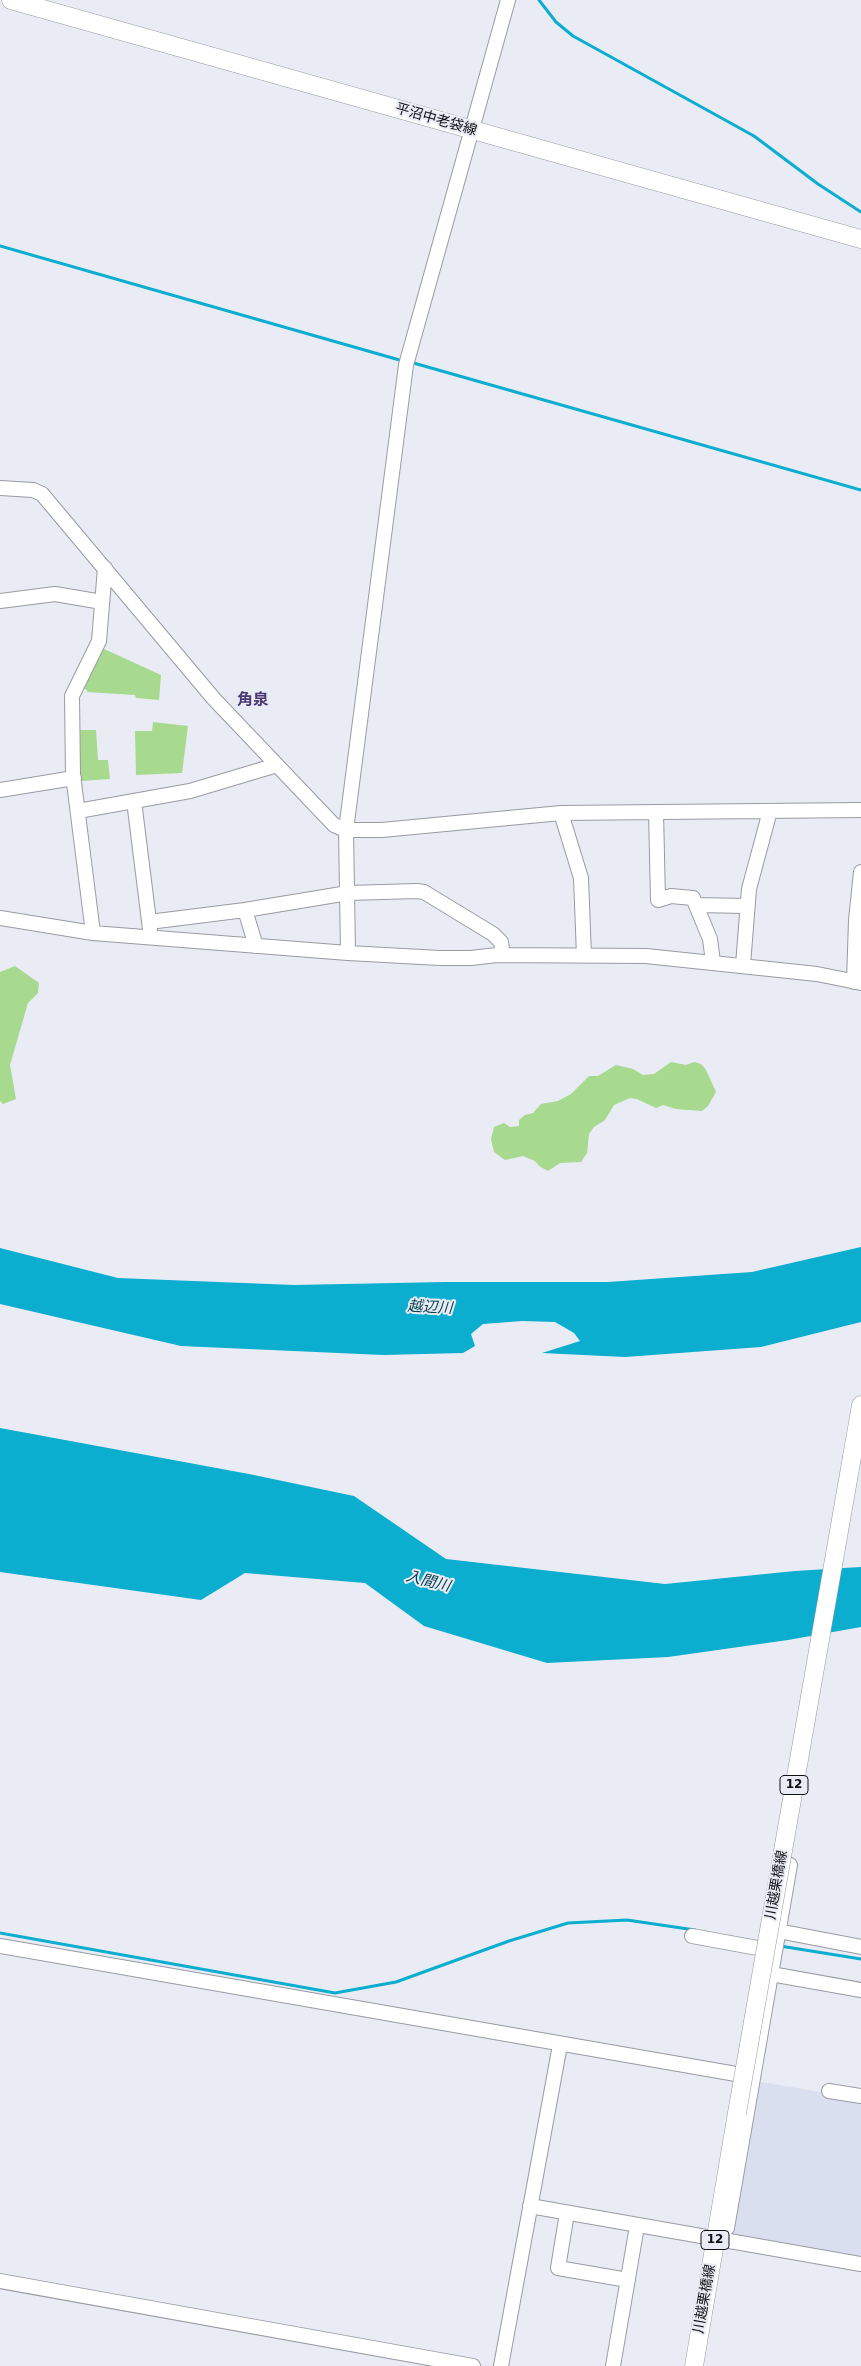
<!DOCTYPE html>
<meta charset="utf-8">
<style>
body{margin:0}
canvas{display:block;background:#e9ebf5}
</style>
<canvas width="861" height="2366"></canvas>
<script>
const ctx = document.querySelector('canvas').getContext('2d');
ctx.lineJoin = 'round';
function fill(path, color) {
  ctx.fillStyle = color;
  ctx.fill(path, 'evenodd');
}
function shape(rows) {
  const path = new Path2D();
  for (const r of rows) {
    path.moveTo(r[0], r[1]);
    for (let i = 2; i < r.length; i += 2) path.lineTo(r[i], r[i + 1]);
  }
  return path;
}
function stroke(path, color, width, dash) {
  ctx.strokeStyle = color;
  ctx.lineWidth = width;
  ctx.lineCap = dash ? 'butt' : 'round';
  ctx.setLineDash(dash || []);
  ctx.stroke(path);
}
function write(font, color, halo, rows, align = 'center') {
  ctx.font = font + ' "DejaVu Sans","Noto Sans JP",sans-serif';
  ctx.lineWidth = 4;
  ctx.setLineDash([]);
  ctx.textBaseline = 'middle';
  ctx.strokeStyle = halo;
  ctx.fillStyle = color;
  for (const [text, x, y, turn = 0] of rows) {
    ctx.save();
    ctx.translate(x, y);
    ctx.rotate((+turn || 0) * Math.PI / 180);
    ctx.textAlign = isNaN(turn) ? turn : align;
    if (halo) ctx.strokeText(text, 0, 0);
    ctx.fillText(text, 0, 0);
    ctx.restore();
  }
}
const built = shape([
 [756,2081,861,2099,861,2261,734,2236,729,2231]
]);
const green = shape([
 [102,648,161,675,159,700,136,698,135,695,87,692,87,690,82,688],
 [153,722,188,726,182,773,136,775,135,731,152,731],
 [79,730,96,730,98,760,108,760,110,779,81,781],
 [15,966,39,983,38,993,28,1003,10,1065,16,1099,3,1104,0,1101,0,972],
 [671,1062,686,1065,694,1062,701,1064,706,1070,716,1092,708,1106,702,1111,676,1109,663,1105,656,1108,637,1099,630,1098,614,1105,605,1120,594,1127,589,1134,587,1153,581,1162,560,1163,548,1171,539,1166,535,1161,523,1156,505,1160,494,1152,491,1139,494,1127,504,1123,510,1127,519,1126,519,1120,525,1115,533,1113,541,1104,558,1101,571,1094,589,1076,598,1076,616,1065,633,1069,643,1075,654,1074]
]);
const water = shape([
 [861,1247,861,1322,761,1347,625,1357,542,1353,580,1341,574,1333,555,1322,522,1321,483,1324,471,1334,475,1346,463,1353,383,1355,181,1346,0,1304,0,1248,118,1278,294,1285,445,1282,608,1282,752,1272],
 [0,1428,249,1474,354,1496,446,1559,665,1584,795,1571,861,1567,861,1627,788,1640,668,1657,547,1663,424,1626,365,1583,245,1573,201,1600,0,1572]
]);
const stream = shape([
 [539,0,556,22,573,36,754,136,818,184,861,212],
 [0,246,403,361],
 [410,362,861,490],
 [0,1933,335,1993,396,1982,509,1941,568,1923,627,1920,695,1930],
 [780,1946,861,1959]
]);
const minor = shape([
 [0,488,33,490,42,494,214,699,334,825,346,830,382,830,561,813,861,810],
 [0,601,55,594,102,602],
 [0,790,74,778],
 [134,801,150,929],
 [78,811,190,791,277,765],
 [656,812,658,900,671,896,693,898,710,939,713,962],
 [561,813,581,878,584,956],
 [696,905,747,906],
 [245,910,256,946],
 [0,918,93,933,348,953,440,958,471,958,497,955,646,956,817,974,861,983],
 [149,922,245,910,348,893,417,891,424,892,493,934,501,942,503,955],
 [93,933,73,775,72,696,99,641,105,568],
 [348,953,346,830,406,365,508,0],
 [743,965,749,889,770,811],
 [854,982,856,920,861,872],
 [778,1931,861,1947],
 [692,1936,774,1951],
 [0,1946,736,2074],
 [771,1974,861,1990],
 [829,2091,861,2096],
 [530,2206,861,2264],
 [567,2213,558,2268,628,2280],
 [716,2238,727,2228,790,1865],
 [0,2281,473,2366],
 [501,2366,560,2045],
 [613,2366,637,2226]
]);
const major = shape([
 [11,0,861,239],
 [852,1457,861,1405],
 [694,2366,737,2113]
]);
const majorBridge = shape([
 [737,2113,852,1457]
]);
const shields = [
 [794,1785,28],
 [715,2240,28]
];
const shieldNames = [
 ["12",794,1785],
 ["12",715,2240]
];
const streetNames = [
 ["平沼中老袋線",436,120,16],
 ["川越栗橋線",777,1885,-80],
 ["川越栗橋線",705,2299,-80]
];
const waterNames = [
 ["越辺川",430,1308,3],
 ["入間川",428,1582,14]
];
const quarterNames = [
 ["角泉",253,701]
];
fill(built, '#dadfef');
fill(green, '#a7d98e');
fill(water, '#0baecf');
stroke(stream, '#0baecf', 3);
stroke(minor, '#999ba3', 16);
stroke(major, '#999ba3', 19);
stroke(minor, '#fff', 14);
stroke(major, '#fff', 18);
stroke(majorBridge, '#999ba3', 19, []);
stroke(majorBridge, '#fff', 18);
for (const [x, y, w] of shields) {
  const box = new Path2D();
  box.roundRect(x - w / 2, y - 9.5, w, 19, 4);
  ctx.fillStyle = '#e9ebf5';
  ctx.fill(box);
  stroke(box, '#101013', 1);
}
write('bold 12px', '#101013', null, shieldNames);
write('14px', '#101013', '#e9ebf5', streetNames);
write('italic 15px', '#003e4c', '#e9ebf5', waterNames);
write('bold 16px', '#4a3875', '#e9ebf5', quarterNames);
</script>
